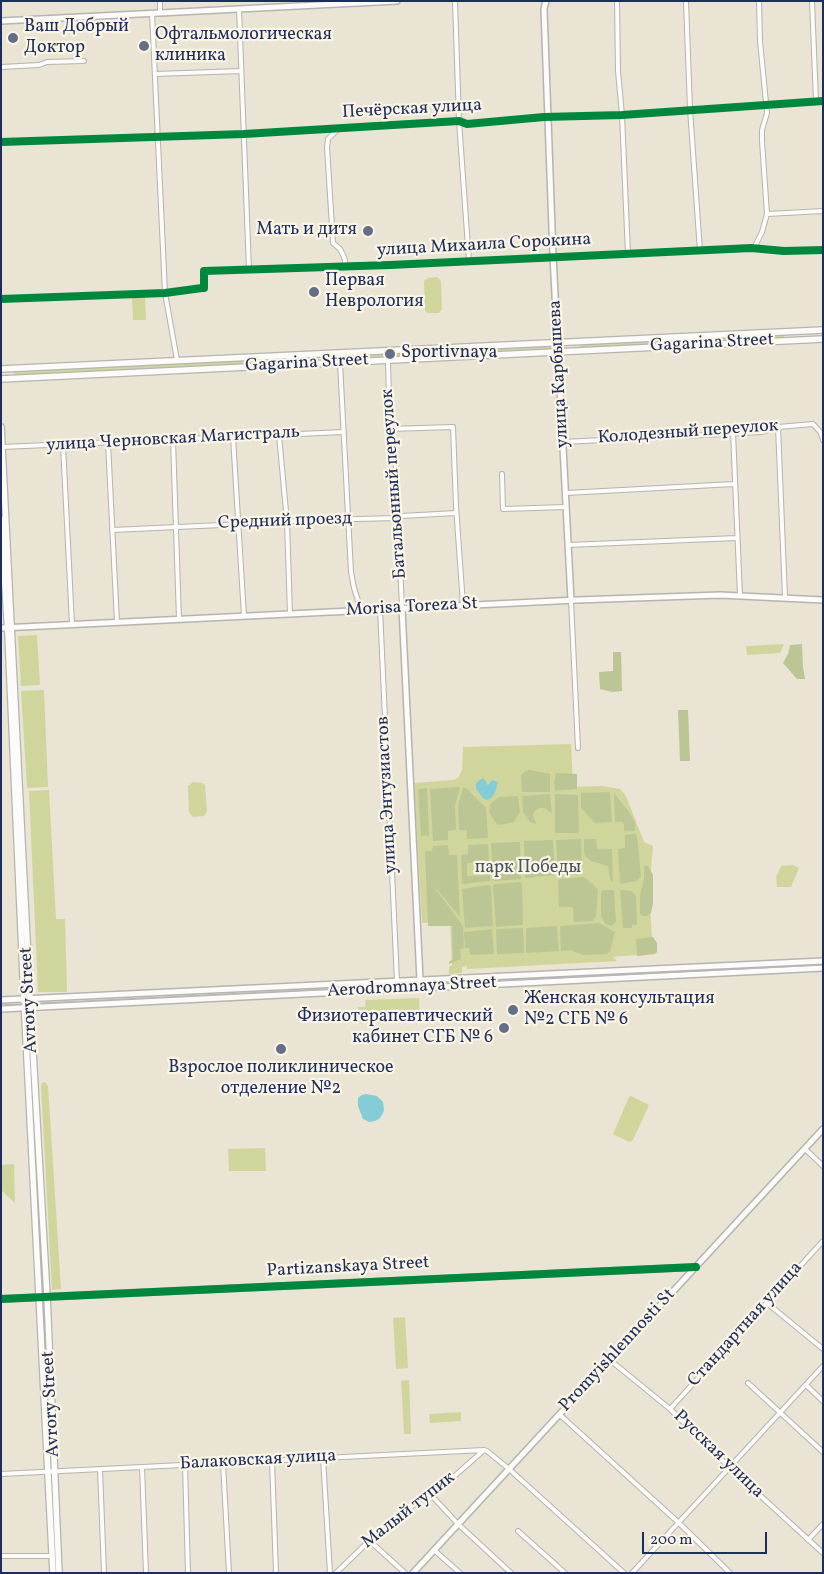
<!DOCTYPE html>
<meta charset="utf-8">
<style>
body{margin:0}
#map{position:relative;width:824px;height:1574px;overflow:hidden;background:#e9e4d4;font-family:Vollkorn,serif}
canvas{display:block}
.frame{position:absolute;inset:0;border:2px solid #1b2f5e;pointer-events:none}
.scale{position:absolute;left:642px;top:1532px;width:125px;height:22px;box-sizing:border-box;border:2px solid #1b2f5e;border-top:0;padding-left:6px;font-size:15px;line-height:18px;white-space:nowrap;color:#1b2f5e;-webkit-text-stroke:4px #fcf5e5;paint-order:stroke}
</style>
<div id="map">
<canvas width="824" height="1574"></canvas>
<div class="frame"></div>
<div class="scale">200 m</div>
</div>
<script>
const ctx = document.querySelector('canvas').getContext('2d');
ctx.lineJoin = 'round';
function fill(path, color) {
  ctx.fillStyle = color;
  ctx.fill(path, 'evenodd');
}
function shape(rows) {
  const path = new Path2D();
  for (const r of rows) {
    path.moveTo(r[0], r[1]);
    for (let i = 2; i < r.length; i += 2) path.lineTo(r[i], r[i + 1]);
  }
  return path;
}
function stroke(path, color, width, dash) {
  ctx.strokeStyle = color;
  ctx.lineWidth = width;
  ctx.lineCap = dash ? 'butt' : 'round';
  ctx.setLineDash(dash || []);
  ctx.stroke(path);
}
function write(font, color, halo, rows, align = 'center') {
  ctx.font = font + ' Vollkorn,serif';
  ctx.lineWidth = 4.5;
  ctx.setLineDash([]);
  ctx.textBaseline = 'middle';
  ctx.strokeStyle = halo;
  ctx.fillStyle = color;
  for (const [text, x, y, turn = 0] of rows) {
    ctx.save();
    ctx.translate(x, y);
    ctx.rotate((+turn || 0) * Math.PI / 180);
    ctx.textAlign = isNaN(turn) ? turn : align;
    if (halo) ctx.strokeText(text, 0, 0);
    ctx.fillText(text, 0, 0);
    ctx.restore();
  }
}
const green = shape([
 [437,277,441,281,442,309,439,313,428,313,425,311,424,281,428,278],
 [132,297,145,297,146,320,133,320],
 [784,335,784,338,582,348,580,345],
 [550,346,552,348,550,350,352,359,350,357,352,356],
 [318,357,319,358,318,360,16,375,14,374,15,372],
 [37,635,40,685,21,686,18,636],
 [784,644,780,653,747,655,746,646],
 [44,690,48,787,27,788,21,691],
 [571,744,573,787,602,786,620,789,626,796,644,842,653,846,649,891,652,939,647,954,613,957,617,961,467,969,467,966,462,967,462,973,449,974,449,967,452,965,450,921,422,923,414,783,453,780,458,778,462,770,463,747],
 [193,782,202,783,205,785,207,811,204,816,193,817,189,812,188,786],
 [49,790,56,919,65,919,67,992,38,992,29,791],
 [793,865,799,868,791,887,777,887,776,877,781,866],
 [419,998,420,1022,359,1023,358,1007,365,1007,366,1000],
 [45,1082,48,1086,61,1289,52,1290,41,1086,42,1083],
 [631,1096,649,1105,633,1140,629,1142,613,1134,629,1097],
 [265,1148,266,1171,229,1171,228,1149],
 [14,1164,15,1203,1,1190,1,1165],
 [405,1317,408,1368,396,1369,393,1318],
 [409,1380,411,1434,404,1434,401,1381],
 [461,1412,461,1421,430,1423,429,1414]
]);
const forest = shape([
 [802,644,803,667,805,679,797,679,783,663,788,654,790,645],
 [613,652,621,652,622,691,612,692,600,689,599,672,613,671],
 [678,710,688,710,690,761,680,761],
 [530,770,550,774,550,792,522,792,521,775,526,771],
 [556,773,577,774,577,789,555,791,554,782],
 [460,787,455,806,456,830,448,831,448,840,433,841,430,789],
 [427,788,429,837,428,837,427,835,421,836,418,789],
 [463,788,466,788,486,808,488,838,467,839,467,830,459,830,458,805],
 [609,792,610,793,612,822,598,823,596,824,581,808,581,793],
 [614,793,629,812,635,823,635,831,624,831,624,825,622,822,615,822],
 [550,794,552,814,545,808,539,808,534,812,533,815,536,824,530,822,523,812,522,796],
 [555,794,578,795,579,833,555,833],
 [518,796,520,812,514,822,505,824,499,825,496,823,489,812,490,804,499,797],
 [635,834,637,836,641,876,637,881,620,884,618,849,625,848,625,835],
 [581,839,582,873,581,874,559,876,558,875,556,840],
 [584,839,596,839,597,849,612,849,613,882,610,879,608,866,591,861,586,857,584,853],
 [553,840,555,875,525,878,524,841],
 [520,842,521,879,495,881,493,880,491,843],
 [488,844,489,862,467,863,467,876,490,875,490,881,463,884,462,883,461,855,468,854,468,845],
 [448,845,449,855,457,855,460,917,435,887,435,888,463,926,464,948,460,949,461,959,449,964,449,962,453,959,452,926,428,926,425,851,432,851,433,846],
 [644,866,648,866,653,875,653,903,651,913,647,916,642,916,640,914,640,894,644,879],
 [584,877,597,888,598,891,596,916,593,921,574,922,573,907,559,907,558,881,560,879],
 [520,882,522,884,523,923,522,925,496,927,493,886,495,884],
 [489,885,491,886,493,926,465,928,462,889],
 [603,890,614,890,616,922,612,926,605,924,601,916,601,893],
 [620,890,632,891,636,896,637,925,632,925,632,928,623,928],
 [599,923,615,932,610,951,607,954,584,955,570,950,561,951,560,927,561,926],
 [556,926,557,927,559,951,526,953,526,929,527,928],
 [522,928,523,929,524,953,497,954,496,929],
 [492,929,494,954,470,955,469,948,465,948,464,932],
 [653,937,657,943,657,952,655,954,637,956,636,939]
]);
const water = shape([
 [483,778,486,781,487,785,489,784,492,780,498,782,495,793,490,799,486,800,483,798,476,789,476,783],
 [366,1094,377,1096,383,1102,384,1110,383,1113,379,1119,375,1121,369,1122,363,1119,358,1106,358,1098,362,1095]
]);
const street = shape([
 [160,1,160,13],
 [455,1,459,121,469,261],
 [617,1,618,71,622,115,628,254],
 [686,1,690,109,700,251],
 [812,1,816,101],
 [239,9,249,270],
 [152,13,165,293,177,360],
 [1,67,39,65,47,62,84,61],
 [155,74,241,71],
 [338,129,328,139,327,147,333,243,340,249,344,257,345,261,344,267],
 [1,142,244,134,459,121,467,124,544,117,622,115,823,101],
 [767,214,823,211],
 [754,248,762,232,767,214,762,141,762,130,767,113,760,41,759,1],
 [1,299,165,293,202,288,204,288,204,271,390,265,751,248,784,251,823,250],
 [388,360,390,441,393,441,395,449,402,608],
 [340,363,351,572,354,588,361,610],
 [778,427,785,597],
 [389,429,453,427,456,506,463,605],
 [733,433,740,595],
 [279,435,287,522,290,614],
 [233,437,244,616],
 [173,440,179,619],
 [563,442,762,432,778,427,813,424,821,433,823,440],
 [108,443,117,622],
 [63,445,72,624],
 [2,447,344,432],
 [502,474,503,509,566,507],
 [566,493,734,484],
 [112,530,287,522,310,519,356,519,397,518,401,516,456,513],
 [568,545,737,538],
 [571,600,578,748],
 [380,609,397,981],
 [805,1149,823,1166],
 [767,1303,823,1349],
 [610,1360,670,1409,729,1467,823,1553],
 [748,1383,823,1452],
 [806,1385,823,1401],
 [670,1409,823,1241],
 [559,1414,679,1523,730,1573],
 [323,1458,330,1573],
 [272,1460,276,1573],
 [223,1463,229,1573],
 [185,1465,188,1573],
 [142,1467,146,1573],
 [100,1469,104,1573],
 [1,1474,484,1450,487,1451,509,1469,624,1573],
 [432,1496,458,1524,511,1573],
 [518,1531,565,1573],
 [808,1540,823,1524],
 [372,1543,405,1573],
 [434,1550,460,1573],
 [1,1556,52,1556],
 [336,1573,367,1543,372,1543,423,1496,432,1496,484,1450],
 [632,1573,823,1366]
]);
const secondary = shape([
 [546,1,544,9,553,256,571,600],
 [1,21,397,1],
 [402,608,420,980],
 [1,628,577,600,720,595,823,600],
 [1,1000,823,961],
 [1,1009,823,968],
 [1,1299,696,1267],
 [413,1573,823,1129]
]);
const primary = shape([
 [1,369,823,330],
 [1,379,823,339],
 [1,427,30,999,47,1296,59,1573],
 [1,519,8,635,24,999,53,1573]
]);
const tram = shape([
 [1,1005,823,965]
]);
const cycleway = shape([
 [1,142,244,134,459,121,467,124,544,117,622,115,823,101],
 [1,299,165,293,202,288,204,288,204,271,390,265,751,248,784,251,823,250],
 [1,1299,696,1267]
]);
const markers = [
 [13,38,6,"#636e87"],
 [144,46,6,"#636e87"],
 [368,231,6,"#636e87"],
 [314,292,6,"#636e87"],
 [390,354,6,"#636e87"],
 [513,1010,6,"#636e87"],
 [504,1028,6,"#636e87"],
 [281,1049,6,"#636e87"]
];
const poiNames = [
 ["Ваш Добрый",24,28],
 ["Доктор",24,49],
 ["Офтальмологическая",155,36],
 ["клиника",155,57],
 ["Мать и дитя",357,231,"right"],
 ["Первая",325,282],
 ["Неврология",325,303],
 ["Sportivnaya",401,354],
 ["Женская консультация",524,1000],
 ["№2 СГБ № 6",524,1021],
 ["Физиотерапевтический",493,1018,"right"],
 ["кабинет СГБ № 6",493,1039,"right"],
 ["Взрослое поликлиническое",281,1069,"center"],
 ["отделение №2",281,1090,"center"]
];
const streetNames = [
 ["Печёрская улица",412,110,-3],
 ["улица Михаила Сорокина",484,246,-3],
 ["Gagarina Street",712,344,-3],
 ["Gagarina Street",307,364,-3],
 ["улица Карбышева",560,374,-93],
 ["Колодезный переулок",688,433,-4],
 ["улица Черновская Магистраль",173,440,-3],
 ["Батальонный переулок",395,484,-94],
 ["Средний проезд",285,522,-2],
 ["Morisa Toreza St",412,608,-3],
 ["улица Энтузиастов",388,795,-93],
 ["Aerodromnaya Street",412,988,-3],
 ["Avrory Street",30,1000,-93],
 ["Partizanskaya Street",348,1268,-3],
 ["Стандартная улица",746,1325,-48],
 ["Promyishlennosti St",618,1351,-47],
 ["Avrory Street",52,1404,-93],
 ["Русская улица",718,1455,44],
 ["Балаковская улица",258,1461,-3],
 ["Малый тупик",409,1511,-38]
];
const parkNames = [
 ["парк Победы",528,869]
];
fill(green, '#d0d69b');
fill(forest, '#bbc694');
fill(water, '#84ccd6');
stroke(street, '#b5b4af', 6);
stroke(secondary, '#b5b4af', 8);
stroke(primary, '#b5b4af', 8);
stroke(street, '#fcfbf9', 4);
stroke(secondary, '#fcfbf9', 5);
stroke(primary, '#fcfbf9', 5.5);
stroke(tram, '#b6b8ba', 1);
stroke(cycleway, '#00873e', 8);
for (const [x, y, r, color] of markers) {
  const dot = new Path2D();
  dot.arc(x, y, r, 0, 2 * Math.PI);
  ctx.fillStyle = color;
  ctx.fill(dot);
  stroke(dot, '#fcf5e5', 2);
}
write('18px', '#1b2f5e', '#fcf5e5', poiNames, 'left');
write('18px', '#1b2f5e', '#fcf5e5', streetNames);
write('18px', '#435662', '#fcf5e5', parkNames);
</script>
